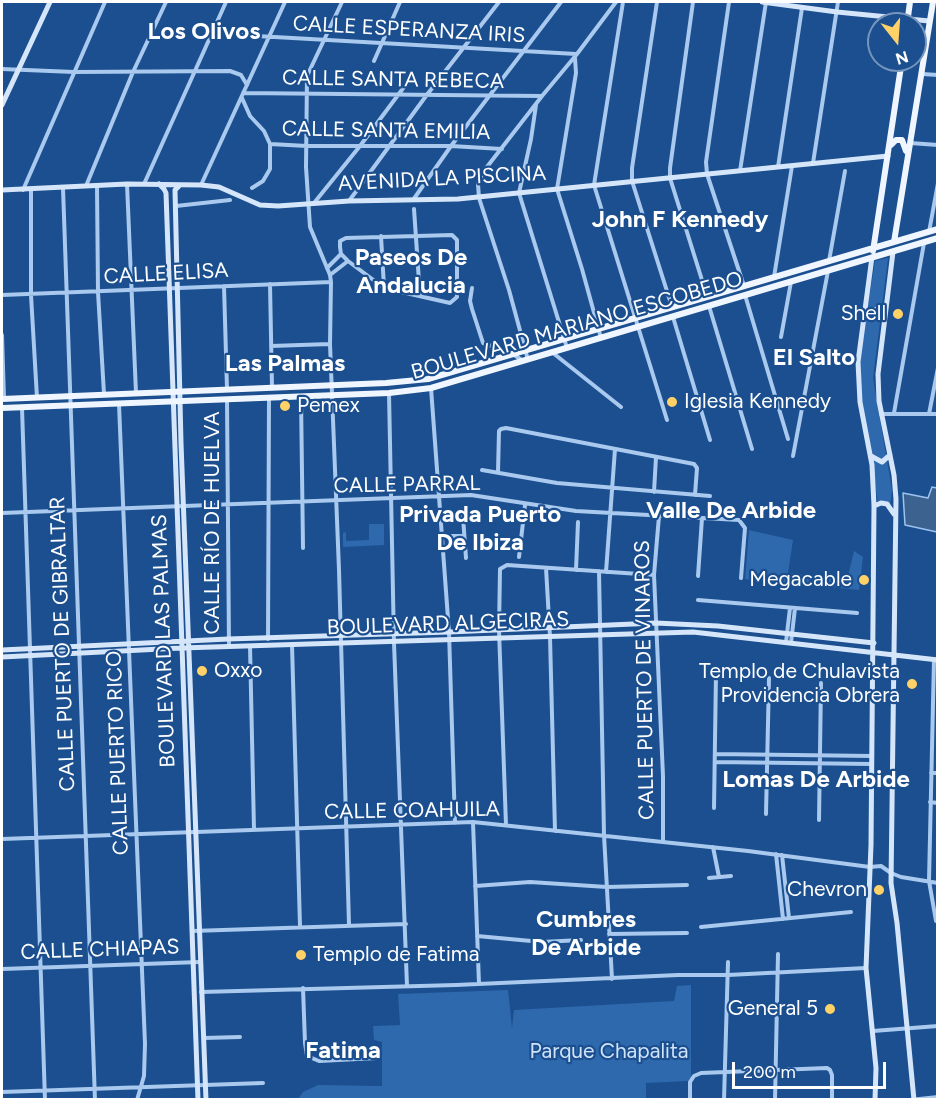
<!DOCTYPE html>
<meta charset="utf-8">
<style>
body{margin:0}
#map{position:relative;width:939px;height:1101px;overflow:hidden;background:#1b4f8f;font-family:Figtree,sans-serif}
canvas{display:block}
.frame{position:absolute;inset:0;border:3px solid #fff;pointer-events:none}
.north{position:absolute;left:867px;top:12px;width:60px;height:60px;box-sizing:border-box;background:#1b4f8f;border:2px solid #7695bc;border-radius:50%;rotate:163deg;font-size:16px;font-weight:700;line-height:24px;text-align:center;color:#fff}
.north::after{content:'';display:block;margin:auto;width:21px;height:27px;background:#ffd166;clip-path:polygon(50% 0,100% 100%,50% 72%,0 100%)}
.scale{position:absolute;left:732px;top:1062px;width:154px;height:27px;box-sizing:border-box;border:3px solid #fff;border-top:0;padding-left:8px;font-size:18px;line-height:21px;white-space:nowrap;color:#fff;-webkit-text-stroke:4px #1b4f8f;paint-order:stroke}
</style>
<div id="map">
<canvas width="939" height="1101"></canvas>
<div class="frame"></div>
<div class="north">N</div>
<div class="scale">200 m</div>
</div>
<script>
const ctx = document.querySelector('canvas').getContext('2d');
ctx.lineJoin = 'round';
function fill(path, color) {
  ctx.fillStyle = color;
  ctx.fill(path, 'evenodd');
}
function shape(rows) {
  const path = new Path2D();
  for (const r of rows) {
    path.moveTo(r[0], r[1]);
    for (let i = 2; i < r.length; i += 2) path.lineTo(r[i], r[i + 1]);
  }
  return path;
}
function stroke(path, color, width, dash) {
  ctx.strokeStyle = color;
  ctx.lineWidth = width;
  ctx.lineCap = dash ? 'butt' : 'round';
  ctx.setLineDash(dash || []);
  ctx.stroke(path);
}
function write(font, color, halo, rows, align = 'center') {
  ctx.font = font + ' Figtree,sans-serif';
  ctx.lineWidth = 4.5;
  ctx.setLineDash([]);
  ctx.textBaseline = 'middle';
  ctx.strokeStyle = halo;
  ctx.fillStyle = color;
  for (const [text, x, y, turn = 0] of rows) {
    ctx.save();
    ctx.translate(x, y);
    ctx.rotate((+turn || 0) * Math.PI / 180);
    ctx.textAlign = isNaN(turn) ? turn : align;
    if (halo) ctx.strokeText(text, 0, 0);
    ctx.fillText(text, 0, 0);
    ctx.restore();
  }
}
const green = shape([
 [888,258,873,378,892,490,890,506,878,503,860,390,859,362,875,261],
 [369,524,384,524,384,545,343,547,343,533,346,532,346,541,369,540],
 [749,530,793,540,788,573,841,579,843,575,848,576,854,551,863,557,859,590,745,579],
 [691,985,691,1077,688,1081,646,1083,646,1099,298,1099,303,1092,318,1085,382,1086,382,1042,374,1040,373,1026,400,1025,398,994,508,990,512,1028,514,1010,674,1001,677,986]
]);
const water = shape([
 [932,487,937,488,937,532,905,525,903,493,928,498,932,487]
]);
const street = shape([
 [342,2,307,76,306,167,310,227,330,275,331,282,330,344,339,570,349,925],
 [623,2,594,185,667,420],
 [657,2,632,168,632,181,672,307],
 [693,2,670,168,670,178,707,296],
 [729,2,706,162,707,174,744,286],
 [239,35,576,54],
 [575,58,576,73,557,189,582,269,601,338],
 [374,61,400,2],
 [2,69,74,72,230,71,241,75,247,85],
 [922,74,938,75],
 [243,93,541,96],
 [242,98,250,116,264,131,270,144,270,169,263,181,252,188],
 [536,105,531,139,519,193,567,348],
 [910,143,938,145],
 [270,144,307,146,451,146,502,149],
 [813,163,838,2],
 [778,167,802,8],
 [740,171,766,2],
 [127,184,136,393],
 [144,184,226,2],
 [201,185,285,2],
 [86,186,133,72,166,2],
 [97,186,98,292,104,394],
 [63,188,95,1100],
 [23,190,105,2],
 [31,190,31,295,37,398],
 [413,200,451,146,561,2],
 [349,201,426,96,499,2],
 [314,203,360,146,407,83],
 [176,206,230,200],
 [414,209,420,296],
 [929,232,938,183],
 [452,235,457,240,457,297,450,303,384,288,348,261,341,254,340,247,340,241,346,238,452,235],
 [381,236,384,287],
 [829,261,845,171],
 [327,268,341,254],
 [330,275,348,261],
 [774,277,792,166],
 [270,284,272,387],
 [224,286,227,389],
 [472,288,470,301,472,309,483,343,513,354,523,361],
 [2,295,331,282],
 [745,295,788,439],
 [709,306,752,449],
 [673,317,710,440],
 [2,335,4,399],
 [781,337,791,282],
 [271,346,330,344],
 [553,353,621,407],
 [528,360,509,290,479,198,478,184,483,172,542,96,577,54,616,2],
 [431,388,449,632,455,823],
 [389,393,394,643,407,986],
 [301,397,303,548],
 [227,399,229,647],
 [119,404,145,1044,144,1076,137,1100],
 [22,408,45,1100],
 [894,413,924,243],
 [881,414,938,414],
 [929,414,938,368],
 [793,456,828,271],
 [482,470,557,483,710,496],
 [498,472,499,431,501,429,506,428,694,464,697,468,695,495],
 [654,492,656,457],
 [2,513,471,495,576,511,739,520,745,528,741,578],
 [659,516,654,575,663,776,663,842],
 [463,517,466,558],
 [442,536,464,536],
 [519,557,525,505],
 [546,568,550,637,555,831],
 [576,570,578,522],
 [599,571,604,835,612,979],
 [606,572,615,449],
 [698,576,702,518],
 [698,600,857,613],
 [268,639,269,398],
 [786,642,790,608],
 [791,643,795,608],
 [292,645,300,926],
 [250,646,254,830],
 [934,659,929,881,936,921],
 [715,754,872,756],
 [715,762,871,764],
 [931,773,938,773],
 [930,802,938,803],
 [714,808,716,673],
 [766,814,769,678],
 [819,820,821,683],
 [473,822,479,984],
 [506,825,499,630,500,569,507,565,654,575],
 [2,839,473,822,748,851,870,867,881,866,891,873,901,877,938,883],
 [713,847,719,877],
 [776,854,783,919],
 [782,855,789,918],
 [709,878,731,876],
 [475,886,530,882,607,887,687,885],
 [701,927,851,912],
 [192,931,406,924],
 [609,934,687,933],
 [477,936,542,942,581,940],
 [2,969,200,962],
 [303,988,305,1043,307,1056,319,1061,377,1058],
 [201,992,456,985,678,975,728,975,866,968],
 [873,1031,938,1026],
 [204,1038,240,1037],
 [2,1092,263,1083],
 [690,1100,690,1082,694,1076,701,1073,827,1068,830,1070,832,1075,832,1100],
 [724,1100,728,962],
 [775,1100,778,954],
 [910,1100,938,1097]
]);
const secondary = shape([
 [762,2,837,12,929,21],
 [2,105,50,2],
 [159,184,164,189,166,193,198,1100],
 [180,185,175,190,181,443,206,1100],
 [2,190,127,184,201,185,219,187,260,205,278,206,349,201,458,199,888,156],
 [893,252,878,374,879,401,894,475,896,499,891,883,897,923,914,1100],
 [872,257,858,362,860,402,872,465,874,506,871,845,866,968,876,1068,875,1100],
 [864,318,870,310,885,309],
 [871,456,882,462,890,455],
 [874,506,881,503,887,504,894,514],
 [2,650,228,639,449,632,656,623,718,626,874,643],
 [2,657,181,648,693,632,938,660]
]);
const primary = shape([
 [907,24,910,2],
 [891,145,896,140,902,140,906,151],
 [894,242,933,2],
 [873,251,902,60],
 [2,399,386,383,428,379,938,229],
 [2,408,389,393,431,388,938,238]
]);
const markers = [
 [898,314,6,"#ffd166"],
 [672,402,6,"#ffd166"],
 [285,406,6,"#ffd166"],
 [864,580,6,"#ffd166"],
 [202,671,6,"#ffd166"],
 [912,684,6,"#ffd166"],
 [879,890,6,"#ffd166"],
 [301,955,6,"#ffd166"],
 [830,1009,6,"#ffd166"]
];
const streetNames = [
 ["CALLE ESPERANZA IRIS",409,30,3],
 ["CALLE SANTA REBECA",393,80,1],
 ["CALLE SANTA EMILIA",386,131,1],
 ["AVENIDA LA PISCINA",442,179,-3],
 ["CALLE ELISA",166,274,-3],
 ["BOULEVARD MARIANO ESCOBEDO",577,326,-16],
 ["CALLE PARRAL",407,485,-1],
 ["CALLE RÍO DE HUELVA",213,523,-90],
 ["BOULEVARD ALGECIRAS",448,624,-2],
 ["BOULEVARD LAS PALMAS",164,641,-92],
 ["CALLE PUERTO DE GIBRALTAR",63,644,-92],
 ["CALLE PUERTO DE VINAROS",645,680,-91],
 ["CALLE PUERTO RICO",118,753,-92],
 ["CALLE COAHUILA",412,811,-1],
 ["CALLE CHIAPAS",100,950,-2]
];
const poiNames = [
 ["Shell",886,314],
 ["Iglesia Kennedy",684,402,"left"],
 ["Pemex",297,406,"left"],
 ["Megacable",852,580],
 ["Oxxo",214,671,"left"],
 ["Templo de Chulavista",900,672],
 ["Providencia Obrera",900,696],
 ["Chevron",867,890],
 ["Templo de Fatima",313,955,"left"],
 ["General 5",818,1009]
];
const parkNames = [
 ["Parque Chapalita",609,1052]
];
const quarterNames = [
 ["Los Olivos",204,32],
 ["John F Kennedy",680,220],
 ["Paseos De",411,258],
 ["Andalucia",411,286],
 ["El Salto",814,358],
 ["Las Palmas",285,364],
 ["Valle De Arbide",731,511],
 ["Privada Puerto",480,515],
 ["De Ibiza",480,543],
 ["Lomas De Arbide",816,780],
 ["Cumbres",586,920],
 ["De Arbide",586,948],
 ["Fatima",343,1051]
];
fill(green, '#2e69ad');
fill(water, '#3c6290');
stroke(water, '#9cc4f0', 1.5);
stroke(street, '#a9c9ee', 4);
stroke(secondary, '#d6e6fa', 5);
stroke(primary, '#f0f6ff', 6);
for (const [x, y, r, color] of markers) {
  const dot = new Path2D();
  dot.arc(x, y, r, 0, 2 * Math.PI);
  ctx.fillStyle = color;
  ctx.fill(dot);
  stroke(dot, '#1b4f8f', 2);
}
write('21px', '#fff', '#1b4f8f', streetNames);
write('21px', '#fff', '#1b4f8f', poiNames, 'right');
write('21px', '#cfe3fa', '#1b4f8f', parkNames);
write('bold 24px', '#fff', '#1b4f8f', quarterNames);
</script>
